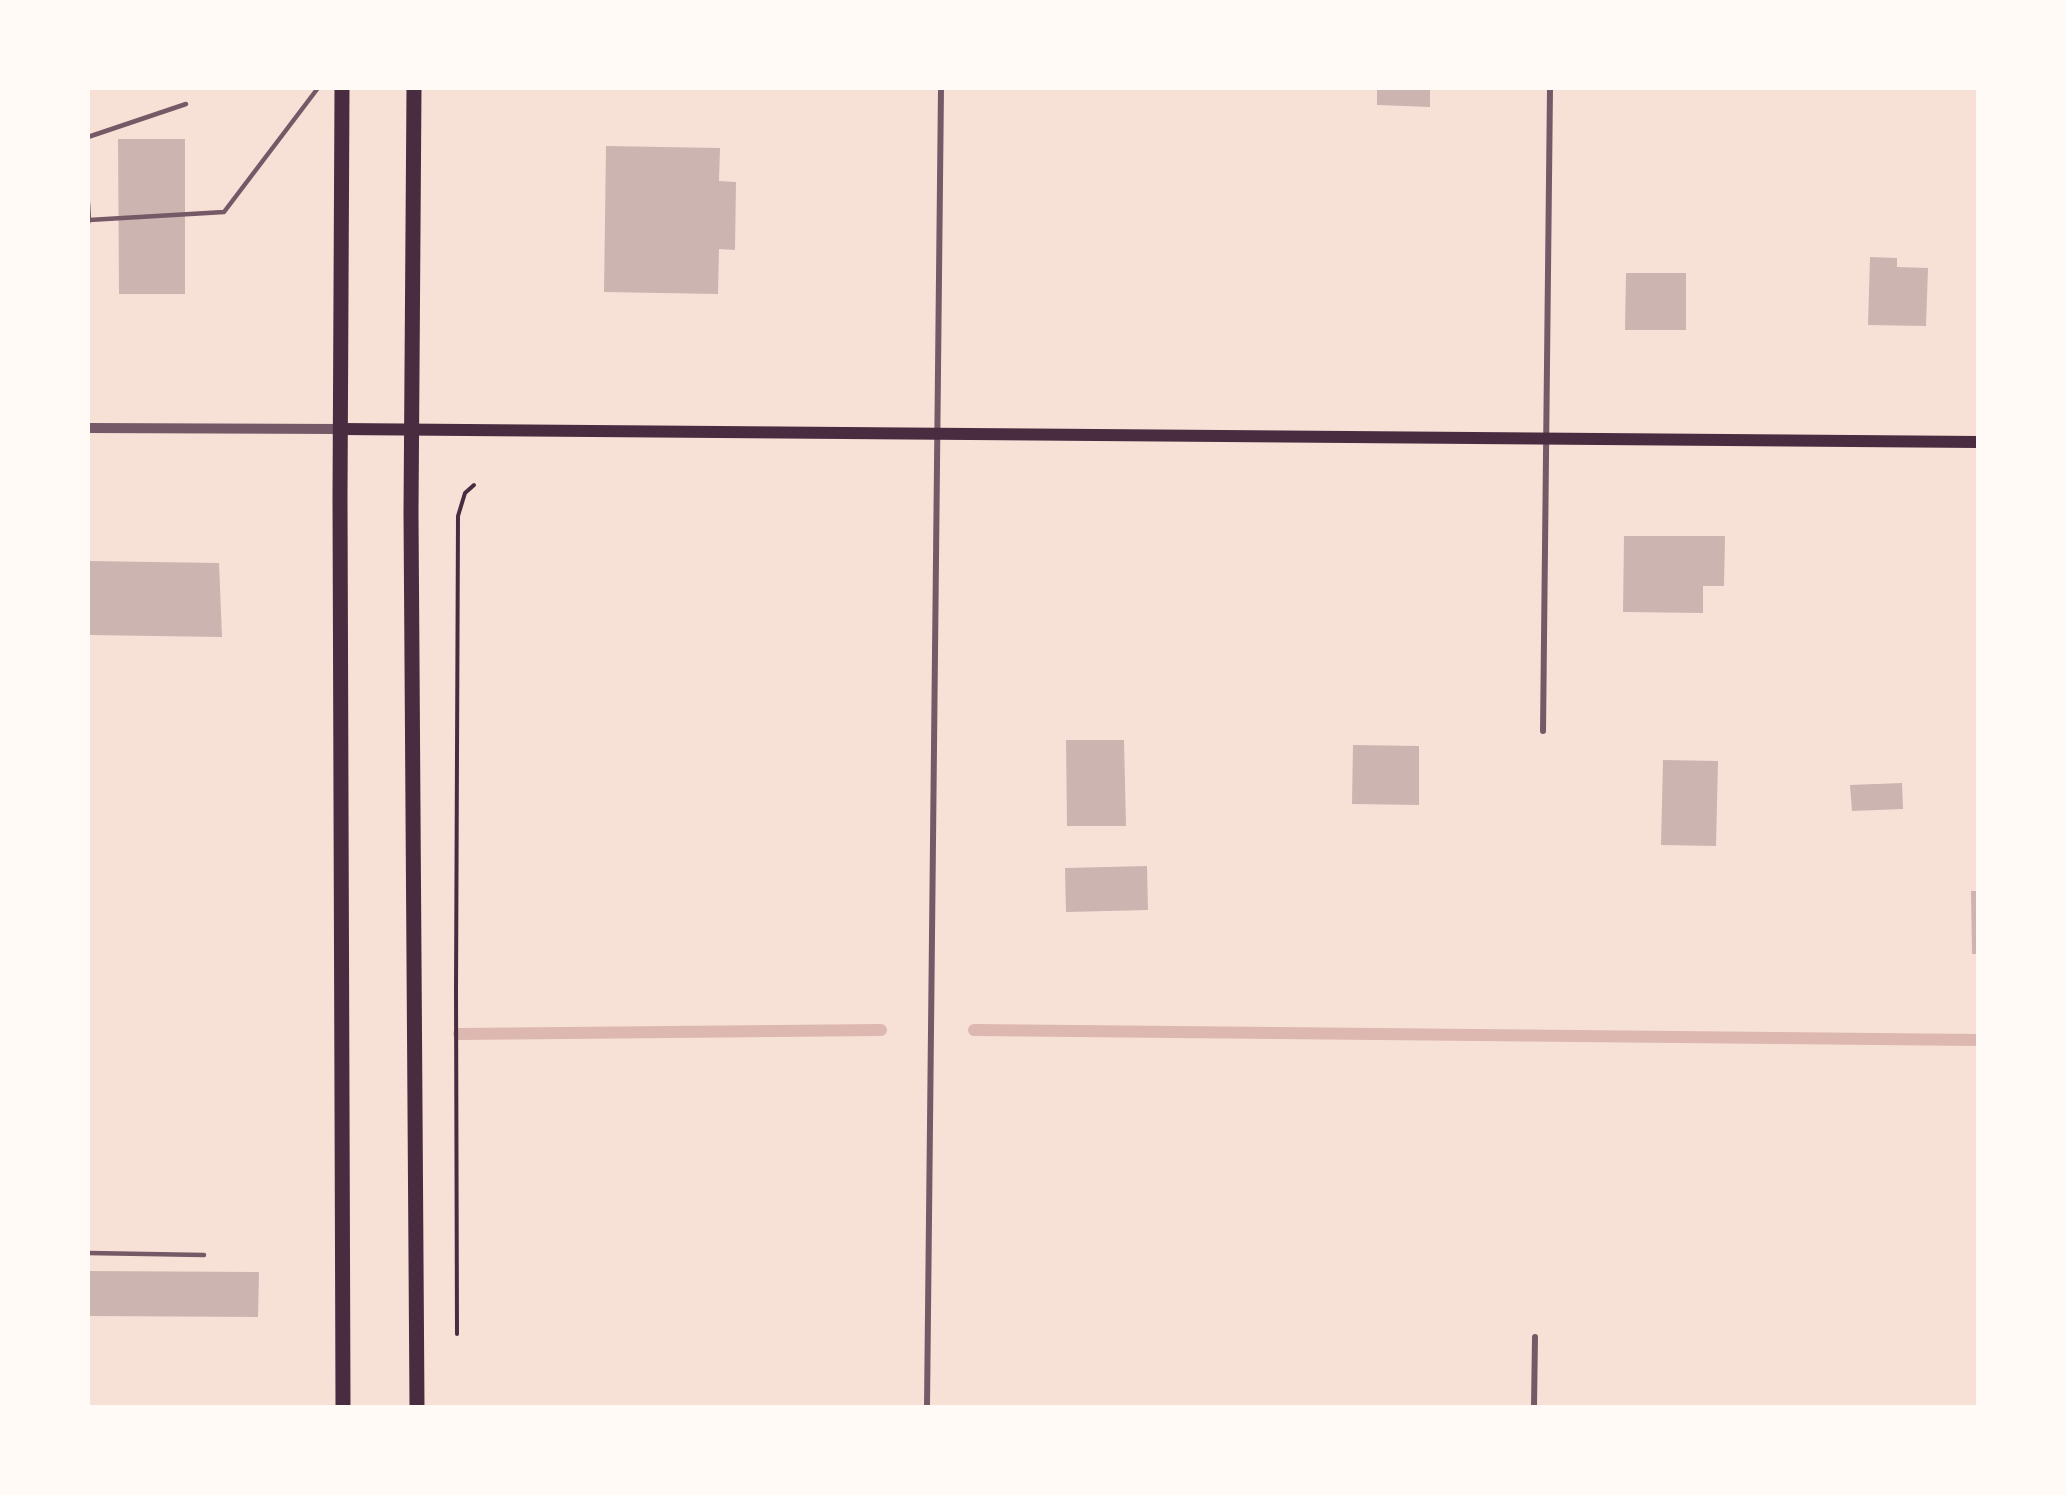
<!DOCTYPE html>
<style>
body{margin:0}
#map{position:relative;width:2066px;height:1495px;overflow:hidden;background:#f7e1d7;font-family:"Alegreya Sans",sans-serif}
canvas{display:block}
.frame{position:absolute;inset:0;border:90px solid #fffaf5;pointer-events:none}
</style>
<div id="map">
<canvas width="2066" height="1495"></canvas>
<div class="frame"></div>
</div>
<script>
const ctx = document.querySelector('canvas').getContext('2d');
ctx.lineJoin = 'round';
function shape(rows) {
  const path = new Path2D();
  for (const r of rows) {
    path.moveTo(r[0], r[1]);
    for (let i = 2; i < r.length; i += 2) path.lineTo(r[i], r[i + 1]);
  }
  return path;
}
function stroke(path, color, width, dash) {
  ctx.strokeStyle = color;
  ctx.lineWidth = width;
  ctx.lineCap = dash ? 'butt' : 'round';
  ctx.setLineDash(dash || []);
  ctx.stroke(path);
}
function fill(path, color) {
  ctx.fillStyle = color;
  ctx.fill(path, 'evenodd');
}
const stream = shape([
 [974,1030,1978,1040],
 [459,1034,881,1030]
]);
const building = shape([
 [1377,88,1430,88,1430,107,1377,105],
 [118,139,185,139,185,294,119,294],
 [606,146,720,148,719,181,736,182,735,250,719,249,718,294,604,292],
 [1870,257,1897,258,1897,267,1928,268,1926,326,1868,325],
 [1626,273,1686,273,1686,330,1625,330],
 [1624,536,1725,536,1724,586,1703,586,1703,613,1623,612],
 [88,561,219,563,222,637,88,635],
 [1066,740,1124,740,1126,826,1067,826],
 [1353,745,1419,746,1419,805,1352,804],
 [1663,760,1718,761,1716,846,1661,845],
 [1902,783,1903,809,1852,811,1850,785],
 [1147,866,1148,910,1066,912,1065,868],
 [1971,891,1978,891,1978,954,1972,954],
 [88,1271,259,1272,258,1317,88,1316]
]);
const path = shape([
 [457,1334,456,990,458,516,465,493,474,485]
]);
const service = shape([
 [88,137,186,104],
 [88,203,89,220],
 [88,223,89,220,224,212,318,88],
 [88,1253,204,1255]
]);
const minor = shape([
 [1543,731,1550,88],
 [927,1406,941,88],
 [1534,1406,1535,1337]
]);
const tertiary = shape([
 [88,428,340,429]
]);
const secondary = shape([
 [340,429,1978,442]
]);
const primary = shape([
 [342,88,340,497,343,1406],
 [414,88,411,512,417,1406]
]);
stroke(stream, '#dcb8b0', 12);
fill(building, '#ccb4b1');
stroke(path, '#4a2c40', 4);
stroke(service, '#755966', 4.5);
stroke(minor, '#755966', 6);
stroke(tertiary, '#755966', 10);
stroke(secondary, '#4a2c40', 12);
stroke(primary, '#4a2c40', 15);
</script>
